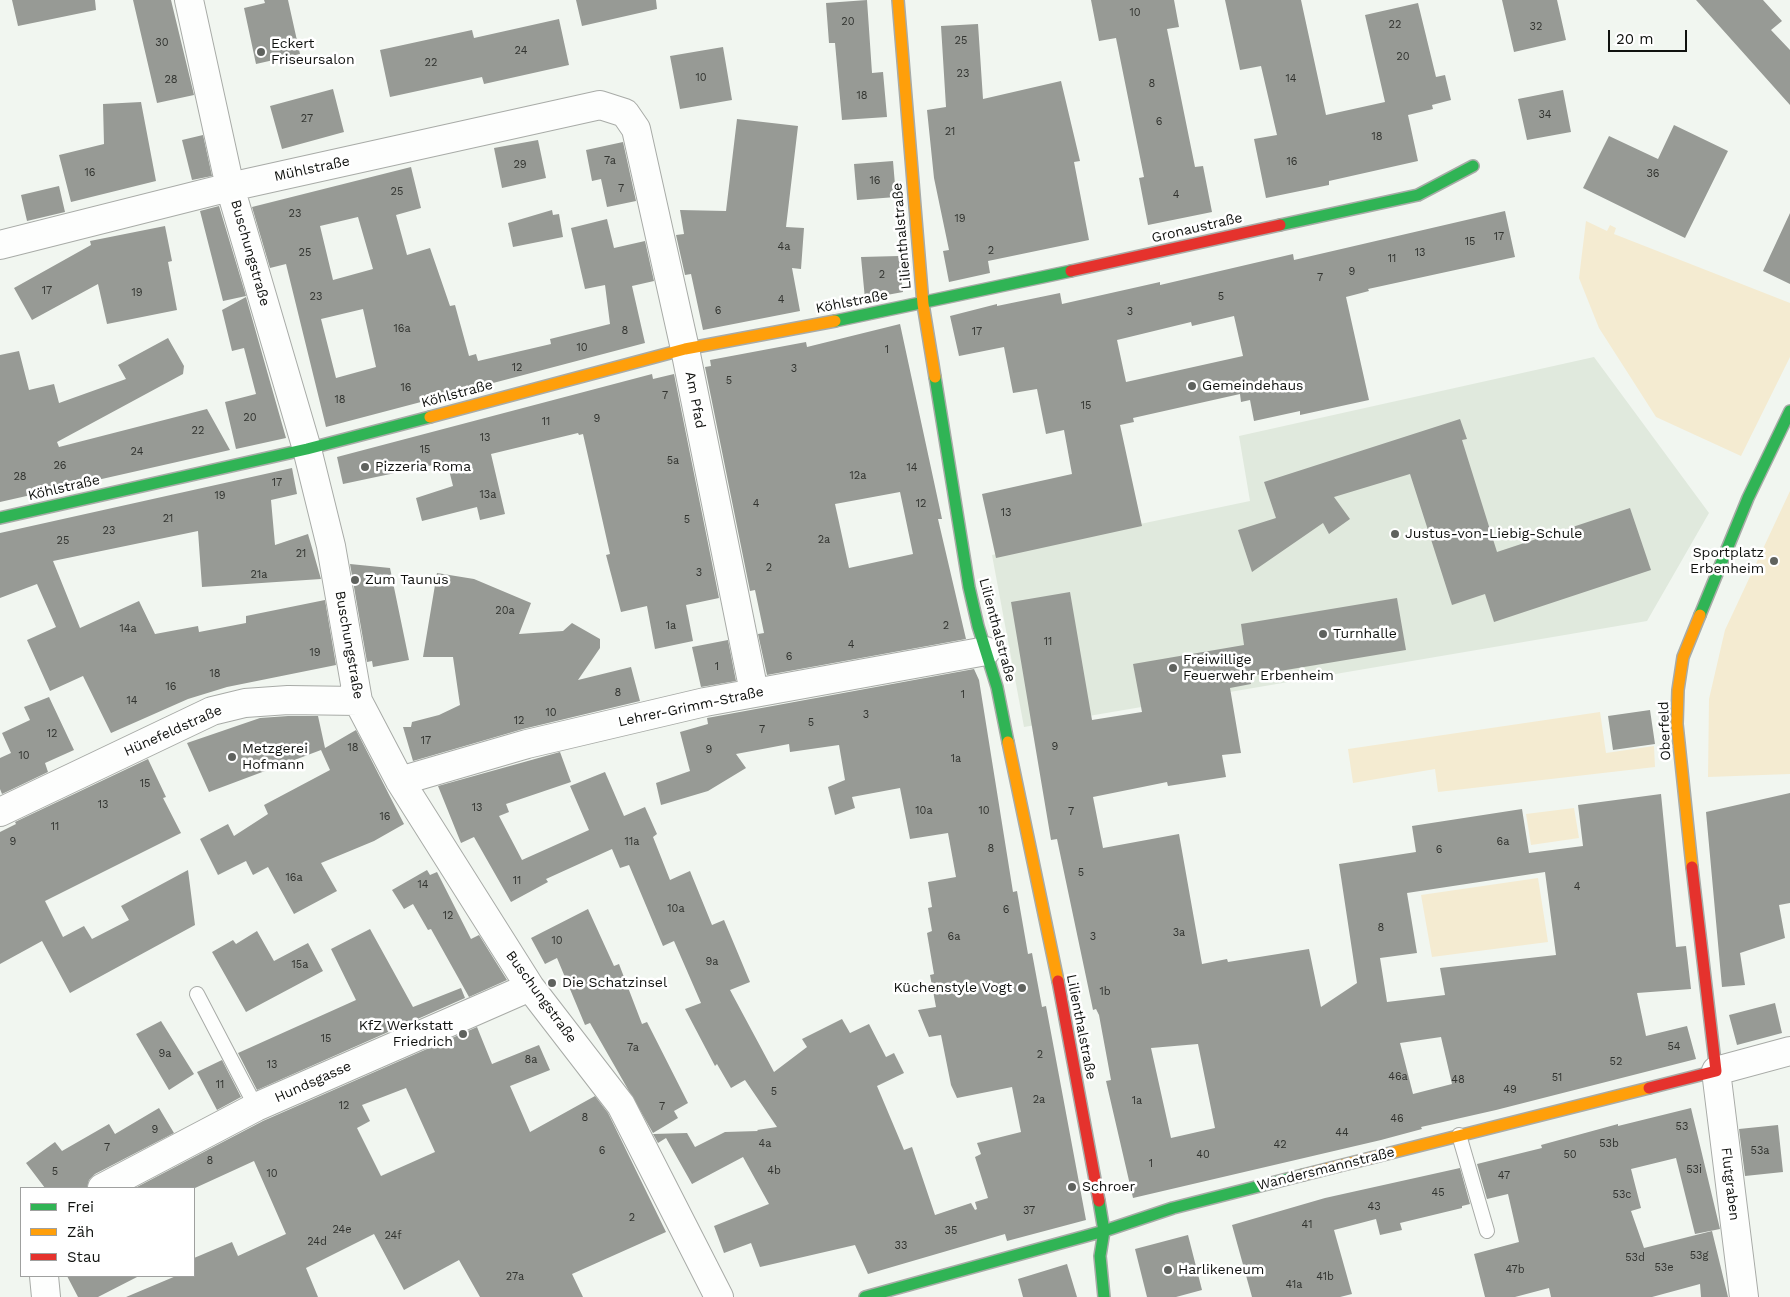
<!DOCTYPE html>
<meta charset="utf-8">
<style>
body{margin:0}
#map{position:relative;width:1790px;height:1297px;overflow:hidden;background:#f1f6f0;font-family:"Work Sans",sans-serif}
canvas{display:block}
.legend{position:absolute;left:20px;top:1187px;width:175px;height:90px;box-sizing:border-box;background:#fff;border:1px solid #9fa09f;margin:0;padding:6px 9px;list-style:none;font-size:15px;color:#10120f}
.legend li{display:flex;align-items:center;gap:10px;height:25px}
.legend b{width:25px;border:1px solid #9fa09f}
.scale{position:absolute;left:1608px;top:30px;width:79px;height:22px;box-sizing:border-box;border:2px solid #10120f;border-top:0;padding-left:6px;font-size:15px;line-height:18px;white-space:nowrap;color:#10120f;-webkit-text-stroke:4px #fff;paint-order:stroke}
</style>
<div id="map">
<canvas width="1790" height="1297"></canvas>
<ul class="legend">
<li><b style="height:6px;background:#30b455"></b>Frei</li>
<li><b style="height:6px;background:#ff9f0a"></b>Zäh</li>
<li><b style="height:6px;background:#e5322d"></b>Stau</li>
</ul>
<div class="scale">20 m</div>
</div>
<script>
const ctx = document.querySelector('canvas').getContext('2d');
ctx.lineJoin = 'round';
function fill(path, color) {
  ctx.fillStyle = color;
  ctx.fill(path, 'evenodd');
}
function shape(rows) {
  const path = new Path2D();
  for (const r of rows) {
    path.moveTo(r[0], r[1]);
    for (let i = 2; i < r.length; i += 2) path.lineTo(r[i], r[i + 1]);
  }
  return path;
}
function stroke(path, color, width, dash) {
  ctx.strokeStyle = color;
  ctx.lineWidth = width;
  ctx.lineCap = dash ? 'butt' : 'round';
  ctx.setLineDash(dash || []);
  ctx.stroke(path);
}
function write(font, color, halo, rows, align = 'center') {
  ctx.font = font + ' "Work Sans",sans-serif';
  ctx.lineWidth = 5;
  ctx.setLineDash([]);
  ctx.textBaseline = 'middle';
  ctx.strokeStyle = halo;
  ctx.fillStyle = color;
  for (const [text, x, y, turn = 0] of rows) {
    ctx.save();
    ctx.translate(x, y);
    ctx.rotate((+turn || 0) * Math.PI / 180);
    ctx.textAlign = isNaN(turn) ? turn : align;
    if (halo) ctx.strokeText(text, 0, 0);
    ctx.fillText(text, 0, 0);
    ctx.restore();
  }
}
const built = shape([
 [1594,357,1709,513,1647,621,1024,727,992,555,1250,501,1239,436]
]);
const green = shape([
 [1586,221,1607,231,1610,225,1616,228,1614,234,1790,303,1790,357,1741,456,1656,417,1599,328,1579,278],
 [1790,491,1790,774,1708,777,1709,699,1725,630],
 [1600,712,1606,753,1654,746,1655,767,1438,792,1435,769,1353,783,1348,749],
 [1574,808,1579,838,1531,845,1526,814],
 [1538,878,1548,942,1432,957,1421,895]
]);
const building = shape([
 [12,0,95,0,96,10,18,26],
 [133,0,171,0,194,95,157,103],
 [264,0,288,0,300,54,256,64,244,8,265,3],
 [576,0,656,0,657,9,582,26],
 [867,0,872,73,883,72,887,117,842,120,835,43,829,43,826,3],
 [1091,0,1174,0,1179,27,1167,29,1195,167,1203,166,1212,212,1148,225,1139,178,1144,177,1116,38,1099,41],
 [1225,0,1301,0,1326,115,1385,102,1365,15,1418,3,1436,77,1445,75,1451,100,1432,105,1433,109,1408,115,1418,161,1329,181,1329,185,1266,198,1254,139,1277,135,1261,66,1240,70],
 [1502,0,1557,0,1566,40,1514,52],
 [1696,0,1763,0,1782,21,1771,30,1790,50,1790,105],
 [559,19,569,65,484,84,482,77,390,97,380,50,472,30,474,38],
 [978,24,983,99,1061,81,1080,161,1074,162,1089,240,988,261,990,273,949,282,943,251,949,250,934,178,927,110,946,107,941,26],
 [723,47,732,100,680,109,670,56],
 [333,89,344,132,282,149,270,106],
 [1563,90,1571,132,1527,140,1518,99],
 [141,102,156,181,71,202,59,155,104,144,103,104],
 [737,119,798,126,786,227,804,228,801,269,792,268,800,311,703,330,691,274,685,275,676,235,684,234,680,210,726,211],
 [1674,125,1728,151,1685,238,1583,188,1609,136,1658,159],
 [203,135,212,176,192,180,182,140],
 [538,140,546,178,502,188,494,148],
 [623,142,636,201,607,207,601,179,592,181,586,150],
 [893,161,896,197,857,200,854,164],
 [411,167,421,208,396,215,407,255,430,248,450,306,455,305,469,356,476,354,478,361,551,344,550,339,610,324,605,285,585,289,571,228,607,219,614,248,645,241,654,281,632,286,645,343,326,427,286,264,270,268,252,207],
 [358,217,373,269,333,280,320,226],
 [363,309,376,367,336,378,321,319],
 [59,186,65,212,27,221,21,195],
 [219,206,246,296,223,301,200,211],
 [552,210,553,215,559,214,563,237,513,247,508,223],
 [1505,211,1515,257,1368,289,1369,291,1346,297,1369,400,1300,415,1300,411,1254,421,1250,400,1241,402,1240,394,1133,418,1134,422,1120,425,1142,526,996,558,982,494,1072,474,1064,430,1046,434,1037,389,1013,393,1004,347,959,356,950,316,997,304,997,306,1060,293,1062,304,1160,282,1160,285,1293,254,1294,260],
 [1234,316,1243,356,1126,382,1117,340,1191,322,1192,326],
 [1790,213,1790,284,1763,271],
 [165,226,172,261,168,262,177,310,107,324,98,284,32,320,14,288,91,245,90,241],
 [899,256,903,292,865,299,861,257],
 [246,297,286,438,236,449,225,402,256,394,244,348,232,351,222,310],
 [900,324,942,519,938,519,966,639,767,675,758,634,764,633,755,590,750,591,705,367,711,366,710,360,806,342,807,347],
 [900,492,913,554,849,568,835,504],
 [168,338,184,366,183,374,57,442,59,447,207,409,230,450,0,502,0,355,19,351,29,390,54,384,59,403,126,379,118,365],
 [652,374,653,379,674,374,719,598,686,605,693,641,655,649,647,606,621,612,606,555,610,554,583,434,579,435,578,433,491,454,505,514,480,520,477,507,422,521,416,498,453,486,447,462,343,484,337,457],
 [1460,419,1467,439,1462,440,1497,552,1630,508,1651,570,1494,622,1485,594,1452,605,1410,474,1334,497,1350,519,1329,534,1323,523,1252,572,1238,530,1276,518,1264,482],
 [292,468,297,494,271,500,275,545,308,534,321,579,202,587,198,531,53,561,80,628,139,601,155,634,198,626,199,632,246,623,246,616,325,600,336,665,227,687,188,699,111,733,83,676,50,691,27,640,56,627,37,584,0,598,0,533],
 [350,564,390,568,409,660,373,667,372,661,367,662],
 [437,573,474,579,531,603,519,634,563,631,572,623,600,639,600,648,578,680,631,667,640,701,523,729,413,761,403,727,411,727,412,722,439,715,460,705,453,657,423,657],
 [1070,592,1092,720,1142,712,1133,664,1244,645,1241,624,1397,598,1406,650,1250,676,1251,684,1230,688,1241,753,1222,755,1226,777,1168,786,1167,782,1093,797,1103,848,1179,834,1202,964,1227,959,1228,962,1309,949,1321,1007,1357,983,1339,864,1416,852,1412,826,1522,809,1529,853,1583,846,1578,805,1661,794,1676,947,1686,946,1691,989,1637,993,1646,1036,1687,1026,1696,1059,1496,1110,1421,1127,1422,1129,1381,1140,1133,1198,1106,1081,1111,1080,1099,1015,1096,1009,1093,1010,1057,839,1051,840,1011,602],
 [1545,872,1556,955,1440,968,1445,995,1387,1002,1380,958,1417,953,1407,893],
 [1441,1037,1452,1084,1413,1094,1400,1043],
 [1198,1044,1215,1128,1171,1138,1151,1048],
 [728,640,736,681,701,687,692,647],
 [974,669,979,680,1013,892,1017,891,1028,954,1032,953,1042,1007,1046,1006,1086,1220,1007,1241,1005,1234,868,1274,855,1245,760,1267,751,1243,724,1253,714,1226,769,1204,743,1157,692,1184,666,1138,658,1143,653,1134,687,1133,695,1147,725,1132,758,1131,757,1130,777,1127,745,1080,731,1088,717,1064,715,1066,685,1009,701,1003,674,941,663,946,629,865,620,868,612,849,546,879,548,882,511,902,474,837,461,843,438,786,560,752,571,782,506,804,509,812,499,816,522,860,589,830,570,786,605,772,624,816,645,807,657,834,653,837,670,880,690,871,712,925,724,920,750,982,730,990,774,1072,807,1047,802,1039,842,1019,850,1033,869,1024,886,1057,894,1053,904,1073,877,1086,904,1150,912,1147,935,1215,971,1203,975,1210,977,1209,975,1202,988,1198,975,1157,981,1154,977,1143,1021,1132,1012,1087,957,1098,951,1085,941,1035,929,1037,918,1010,936,1007,930,975,934,974,927,933,932,931,928,908,932,907,928,882,956,877,948,833,910,839,900,788,852,797,855,808,835,815,828,787,845,780,839,745,790,752,789,744,736,754,746,768,708,791,661,805,656,783,690,771,680,732,708,724,707,718],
 [49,697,74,750,45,763,48,772,2,794,0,789,0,758,11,753,2,733,30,720,24,707],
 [1650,710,1655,744,1613,750,1608,716],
 [288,716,318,716,325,748,356,730,404,824,374,841,321,863,337,891,294,914,268,867,253,875,246,861,218,875,200,839,228,824,234,836,268,814,264,805,330,770,321,750,209,792,187,743,260,718],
 [148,759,166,797,163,798,181,833,45,901,63,937,84,926,92,939,129,920,121,906,188,870,195,925,70,993,42,941,0,964,0,832,16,824,15,822],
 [1790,793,1790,903,1779,905,1785,938,1740,953,1745,985,1722,987,1706,812],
 [427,870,430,875,437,872,471,939,479,935,507,980,469,997,431,929,428,930,413,904,404,909,392,890],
 [588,909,614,966,619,964,642,1024,647,1022,688,1103,674,1111,678,1118,653,1133,590,1023,585,1025,557,958,545,964,531,938],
 [370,929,413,1007,461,988,465,998,257,1090,238,1053,356,1000,331,949],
 [257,931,274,961,308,943,323,971,246,1012,212,952,233,940,236,944],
 [1775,1003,1782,1033,1737,1045,1729,1015],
 [161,1021,194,1074,169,1090,136,1034],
 [477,1027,492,1064,539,1045,550,1070,510,1086,530,1132,595,1096,608,1113,666,1232,572,1274,583,1297,480,1297,459,1260,404,1290,374,1234,306,1268,318,1297,126,1297,176,1276,194,1276,194,1258,232,1242,238,1256,286,1234,254,1161,195,1188,135,1188,263,1121],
 [406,1088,435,1152,381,1176,357,1128,370,1121,362,1105],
 [222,1060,241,1097,217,1110,197,1072],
 [159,1108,174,1133,95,1174,89,1180,87,1188,45,1188,26,1163,55,1142,62,1151,109,1124,115,1134],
 [1691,1108,1720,1229,1695,1234,1676,1158,1631,1169,1641,1208,1631,1211,1644,1248,1712,1231,1728,1297,1701,1297,1700,1284,1652,1297,1551,1297,1549,1288,1515,1297,1485,1297,1474,1254,1519,1242,1508,1194,1487,1199,1477,1164,1542,1148,1541,1145,1618,1124,1618,1126],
 [1778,1125,1783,1172,1745,1176,1739,1129],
 [1460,1168,1470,1204,1462,1206,1462,1208,1400,1223,1402,1230,1380,1235,1376,1219,1334,1230,1352,1294,1340,1297,1252,1297,1232,1225,1325,1198],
 [1188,1235,1202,1290,1176,1297,1147,1297,1135,1249],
 [1067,1264,1077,1297,1023,1297,1018,1279],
 [67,1276,139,1276,98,1297,78,1297]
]);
const lane = shape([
 [197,994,256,1107],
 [1459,1135,1487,1231]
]);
const street = shape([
 [189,0,230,187,307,449,331,546,358,701,400,781,530,987,621,1105,719,1297],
 [0,245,230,187,600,105,625,113,636,129,685,349,754,692],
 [400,781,527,744,705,702,986,651],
 [0,812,212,711,245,703,288,700,358,701],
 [102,1188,256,1107,530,987],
 [44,1276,46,1297],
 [1744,1297,1716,1071,1790,1051]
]);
const fast = shape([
 [1280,225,1418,195,1473,166],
 [835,321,1071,271],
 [935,377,969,587,978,626,997,687,1008,742],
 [0,518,307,449,430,417],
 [1700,615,1748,498,1790,411],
 [1099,1201,1104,1231,1100,1256,1104,1297],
 [865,1297,1104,1231,1173,1208,1303,1175]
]);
const slow = shape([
 [898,0,923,304,935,377],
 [430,417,685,349,835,321],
 [1008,742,1058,981],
 [1692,867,1677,724,1678,690,1683,657,1700,615],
 [1303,1175,1649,1088]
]);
const jam = shape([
 [1071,271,1280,225],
 [1058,981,1099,1201],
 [1649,1088,1716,1071,1692,867]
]);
const markers = [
 [261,52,5,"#5f625e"],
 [1192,386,5,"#5f625e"],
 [365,467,5,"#5f625e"],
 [1395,534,5,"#5f625e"],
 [1774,561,5,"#5f625e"],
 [355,580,5,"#5f625e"],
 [1323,634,5,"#5f625e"],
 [1173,668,5,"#5f625e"],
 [232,757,5,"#5f625e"],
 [552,983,5,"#5f625e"],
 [1022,988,5,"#5f625e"],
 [463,1034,5,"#5f625e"],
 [1072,1187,5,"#5f625e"],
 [1168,1270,5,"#5f625e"]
];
const numberNames = [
 ["10",1135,13],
 ["20",848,22],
 ["22",1395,25],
 ["32",1536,27],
 ["25",961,41],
 ["30",162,43],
 ["24",521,51],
 ["20",1403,57],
 ["22",431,63],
 ["23",963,74],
 ["10",701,78],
 ["14",1291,79],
 ["28",171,80],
 ["8",1152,84],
 ["18",862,96],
 ["34",1545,115],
 ["27",307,119],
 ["6",1159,122],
 ["21",950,132],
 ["18",1377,137],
 ["7a",610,161],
 ["16",1292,162],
 ["29",520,165],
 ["16",90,173],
 ["36",1653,174],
 ["16",875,181],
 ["7",621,189],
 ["25",397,192],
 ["4",1176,195],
 ["23",295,214],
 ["19",960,219],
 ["17",1499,237],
 ["15",1470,242],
 ["4a",784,247],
 ["2",991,251],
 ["25",305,253],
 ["13",1420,253],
 ["11",1392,259],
 ["9",1352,272],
 ["2",882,275],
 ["7",1320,278],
 ["17",47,291],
 ["19",137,293],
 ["23",316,297],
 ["5",1221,297],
 ["4",781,300],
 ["6",718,311],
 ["3",1130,312],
 ["16a",402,329],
 ["8",625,331],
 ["17",977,332],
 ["10",582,348],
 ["1",887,350],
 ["12",517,368],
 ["3",794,369],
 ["5",729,381],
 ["16",406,388],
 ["7",665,396],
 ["18",340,400],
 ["15",1086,406],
 ["20",250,418],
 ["9",597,419],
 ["11",546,422],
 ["22",198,431],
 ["13",485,438],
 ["15",425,450],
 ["24",137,452],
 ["5a",673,461],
 ["26",60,466],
 ["14",912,468],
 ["12a",858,476],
 ["28",20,477],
 ["17",277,483],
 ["13a",488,495],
 ["19",220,496],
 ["4",756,504],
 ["12",921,504],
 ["13",1006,513],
 ["21",168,519],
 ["5",687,520],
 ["23",109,531],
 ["2a",824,540],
 ["25",63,541],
 ["21",301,554],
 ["2",769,568],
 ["3",699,573],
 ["21a",259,575],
 ["20a",505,611],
 ["1a",671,626],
 ["2",946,626],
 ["14a",128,629],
 ["11",1048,642],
 ["4",851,645],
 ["19",315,653],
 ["6",789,657],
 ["1",717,667],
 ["18",215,674],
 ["16",171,687],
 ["8",618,693],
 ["1",963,695],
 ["14",132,701],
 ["10",551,713],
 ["3",866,715],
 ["12",519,721],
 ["5",811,723],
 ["7",762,730],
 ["12",52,734],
 ["17",426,741],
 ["9",1055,747],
 ["18",353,748],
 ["9",709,750],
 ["10",24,756],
 ["1a",956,759],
 ["15",145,784],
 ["13",103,805],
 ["13",477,808],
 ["10a",924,811],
 ["10",984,811],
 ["7",1071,812],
 ["16",385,817],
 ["11",55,827],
 ["9",13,842],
 ["11a",632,842],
 ["6a",1503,842],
 ["8",991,849],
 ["6",1439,850],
 ["5",1081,873],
 ["16a",294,878],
 ["11",517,881],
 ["14",423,885],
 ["4",1577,887],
 ["10a",676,909],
 ["6",1006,910],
 ["12",448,916],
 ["8",1381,928],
 ["3a",1179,933],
 ["6a",954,937],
 ["3",1093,937],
 ["10",557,941],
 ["9a",712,962],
 ["15a",300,965],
 ["1b",1105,992],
 ["15",326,1039],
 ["54",1674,1047],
 ["7a",633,1048],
 ["9a",165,1054],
 ["2",1040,1055],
 ["8a",531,1060],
 ["52",1616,1062],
 ["13",272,1065],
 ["46a",1398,1077],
 ["51",1557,1078],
 ["48",1458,1080],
 ["11",220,1085],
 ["49",1510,1090],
 ["5",774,1092],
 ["2a",1039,1100],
 ["1a",1137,1101],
 ["12",344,1106],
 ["7",662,1107],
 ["8",585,1118],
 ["46",1397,1119],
 ["53",1682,1127],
 ["9",155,1130],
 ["44",1342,1133],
 ["4a",765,1144],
 ["53b",1609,1144],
 ["42",1280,1145],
 ["7",107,1148],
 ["6",602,1151],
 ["53a",1760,1151],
 ["40",1203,1155],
 ["50",1570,1155],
 ["8",210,1161],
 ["1",1151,1164],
 ["53i",1694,1170],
 ["4b",774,1171],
 ["5",55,1172],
 ["10",272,1174],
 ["47",1504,1176],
 ["45",1438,1193],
 ["53c",1622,1195],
 ["43",1374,1207],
 ["37",1029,1211],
 ["2",632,1218],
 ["41",1307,1225],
 ["24e",342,1230],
 ["35",951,1231],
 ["24f",393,1236],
 ["24d",317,1242],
 ["33",901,1246],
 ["53g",1699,1256],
 ["53d",1635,1258],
 ["53e",1664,1268],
 ["47b",1515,1270],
 ["27a",515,1277],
 ["41b",1325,1277],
 ["41a",1294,1285]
];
const poiNames = [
 ["Eckert",271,44],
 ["Friseursalon",271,60],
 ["Gemeindehaus",1202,386],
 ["Pizzeria Roma",375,467],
 ["Justus-von-Liebig-Schule",1405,534],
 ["Sportplatz",1764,553,"right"],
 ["Erbenheim",1764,569,"right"],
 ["Zum Taunus",365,580],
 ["Turnhalle",1333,634],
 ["Freiwillige",1183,660],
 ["Feuerwehr Erbenheim",1183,676],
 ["Metzgerei",242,749],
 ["Hofmann",242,765],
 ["Die Schatzinsel",562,983],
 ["Küchenstyle Vogt",1012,988,"right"],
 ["KfZ Werkstatt",453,1026,"right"],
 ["Friedrich",453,1042,"right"],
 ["Schroer",1082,1187],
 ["Harlikeneum",1178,1270]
];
const streetNames = [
 ["Mühlstraße",312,169,-12],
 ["Gronaustraße",1197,228,-13],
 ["Lilienthalstraße",902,236,-95],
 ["Buschungstraße",250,253,74],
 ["Köhlstraße",852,302,-11],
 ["Köhlstraße",457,394,-15],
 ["Am Pfad",695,400,79],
 ["Köhlstraße",64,488,-13],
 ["Lilienthalstraße",997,630,75],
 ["Buschungstraße",349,645,80],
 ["Lehrer-Grimm-Straße",691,707,-12],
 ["Hünefeldstraße",173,731,-24],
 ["Oberfeld",1665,731,-92],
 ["Buschungstraße",541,997,54],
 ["Lilienthalstraße",1081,1027,79],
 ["Hundsgasse",313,1082,-24],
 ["Wandersmannstraße",1326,1169,-14],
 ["Flutgraben",1730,1184,83]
];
fill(built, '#e0e9dd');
fill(green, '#f4ebd1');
fill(building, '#979a95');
stroke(lane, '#a8aba7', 16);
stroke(street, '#a8aba7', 30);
stroke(fast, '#a8aba7', 14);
stroke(slow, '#a8aba7', 14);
stroke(jam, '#a8aba7', 14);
stroke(lane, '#fdfefd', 14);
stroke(street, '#fdfefd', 28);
stroke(fast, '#30b455', 11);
stroke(slow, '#ff9f0a', 11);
stroke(jam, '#e5322d', 11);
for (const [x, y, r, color] of markers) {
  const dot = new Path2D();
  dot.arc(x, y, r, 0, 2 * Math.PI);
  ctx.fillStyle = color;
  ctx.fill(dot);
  stroke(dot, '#fff', 2);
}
write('11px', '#323430', null, numberNames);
write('14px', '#10120f', '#fff', poiNames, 'left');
write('14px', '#10120f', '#fff', streetNames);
</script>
